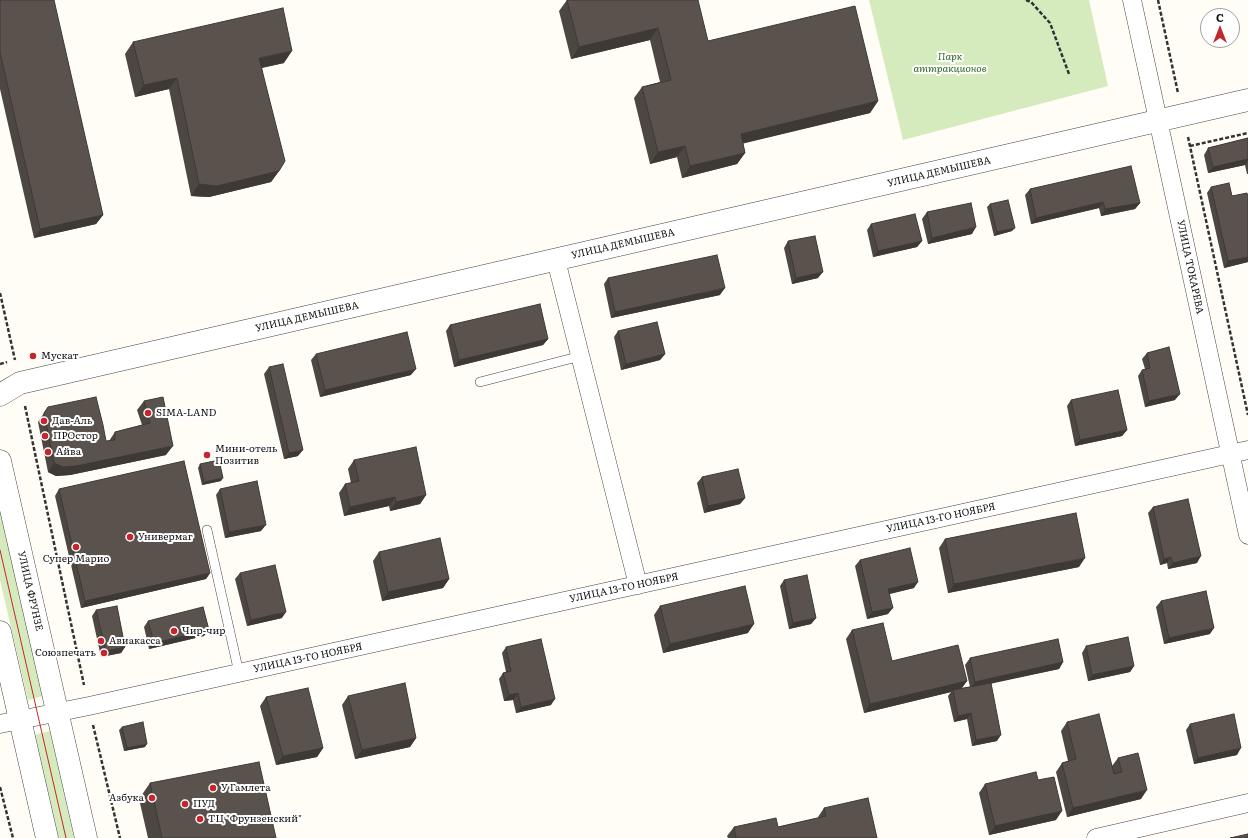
<!DOCTYPE html>
<meta charset="utf-8">
<style>
body{margin:0}
#map{position:relative;width:1248px;height:838px;overflow:hidden;background:#fffdf5;font-family:Literata,serif}
canvas{display:block}
.north{position:absolute;left:1200px;top:8px;width:40px;height:40px;box-sizing:border-box;background:#fff;border:1px solid #a0a0a0;border-radius:50%;rotate:0deg;font-size:11px;font-weight:700;line-height:16px;text-align:center;color:#111}
.north::after{content:'';display:block;margin:auto;width:14px;height:18px;background:#c4262e;clip-path:polygon(50% 0,100% 100%,50% 72%,0 100%)}
</style>
<div id="map">
<canvas width="1248" height="838"></canvas>
<div class="north">С</div>
</div>
<script>
const ctx = document.querySelector('canvas').getContext('2d');
ctx.lineJoin = 'round';
function fill(path, color) {
  ctx.fillStyle = color;
  ctx.fill(path, 'evenodd');
}
function shape(rows) {
  const path = new Path2D();
  for (const r of rows) {
    path.moveTo(r[0], r[1]);
    for (let i = 2; i < r.length; i += 2) path.lineTo(r[i], r[i + 1]);
  }
  return path;
}
function stroke(path, color, width, dash) {
  ctx.strokeStyle = color;
  ctx.lineWidth = width;
  ctx.lineCap = dash ? 'butt' : 'round';
  ctx.setLineDash(dash || []);
  ctx.stroke(path);
}
function write(font, color, halo, rows, align = 'center') {
  ctx.font = font + ' Literata,serif';
  ctx.lineWidth = 4;
  ctx.setLineDash([]);
  ctx.textBaseline = 'middle';
  ctx.strokeStyle = halo;
  ctx.fillStyle = color;
  for (const [text, x, y, turn = 0] of rows) {
    ctx.save();
    ctx.translate(x, y);
    ctx.rotate((+turn || 0) * Math.PI / 180);
    ctx.textAlign = isNaN(turn) ? turn : align;
    if (halo) ctx.strokeText(text, 0, 0);
    ctx.fillText(text, 0, 0);
    ctx.restore();
  }
}
const green = shape([
 [869,0,1089,0,1108,86,903,140],
 [0,511,43,696,28,700,0,580],
 [50,731,74,838,58,838,34,735]
]);
const path = shape([
 [1026,0,1031,2,1050,23,1069,74],
 [1158,0,1178,93],
 [1188,137,1248,415],
 [1190,146,1248,133],
 [0,293,15,360],
 [0,364,7,362],
 [25,406,84,685],
 [93,725,120,838],
 [0,787,13,838]
]);
const service = shape([
 [480,382,581,356],
 [207,530,239,673]
]);
const minor = shape([
 [1132,0,1248,535],
 [556,260,638,585],
 [0,724,89,706,1248,450],
 [1096,838,1248,803]
]);
const tertiary = shape([
 [0,395,20,383,1248,100],
 [0,461,86,838],
 [0,632,47,838]
]);
const tram = shape([
 [0,550,66,838]
]);
const wall = shape([
 [0,0,103,215,96,224,34,238,0,89],
 [567,0,708,41,878,101,870,113,743,143,745,153,737,164,682,178,677,157,650,164,634,98,642,87,660,82,650,40,571,59,559,11],
 [133,42,284,63,262,68,279,171,271,182,209,197,191,196,169,89,135,97,125,54],
 [1248,138,1248,174,1247,174,1245,165,1208,173,1204,155,1208,148],
 [1211,187,1232,196,1248,197,1248,262,1224,268,1207,193],
 [1030,189,1140,203,1135,209,1101,216,1099,208,1031,224,1025,195],
 [990,204,1012,231,994,236,987,207],
 [927,212,972,234,928,244,922,219],
 [871,224,922,241,917,247,873,257,867,230],
 [788,241,818,278,792,284,784,248],
 [608,278,720,295,611,318,604,284],
 [450,325,548,339,543,345,454,367,446,331],
 [618,331,665,354,660,360,621,370,614,337],
 [1147,353,1175,400,1145,407,1138,376,1142,370,1145,369,1142,359],
 [316,354,411,375,320,397,311,360],
 [269,367,298,456,284,459,264,374],
 [1071,400,1127,430,1122,436,1075,446,1067,406],
 [144,401,166,455,70,475,56,476,48,472,38,422,48,407,106,441,109,441,115,432,142,425,137,410],
 [354,460,426,495,420,504,390,511,389,506,344,516,339,493,345,484,351,483,348,469],
 [200,464,221,481,202,485,198,468],
 [702,477,745,498,740,504,704,513,697,483],
 [59,489,210,573,206,579,81,608,55,496],
 [220,489,261,531,225,538,216,495],
 [1153,507,1197,563,1168,569,1167,563,1160,565,1148,513],
 [945,539,1079,567,948,593,939,548],
 [379,552,449,579,443,588,382,601,373,561],
 [860,560,914,588,890,594,888,614,867,619,855,566],
 [240,573,282,618,247,626,235,579],
 [784,580,816,618,811,624,789,629,780,586],
 [1161,601,1210,634,1164,644,1156,607],
 [660,606,748,633,663,653,654,615],
 [96,610,125,647,121,653,101,657,92,616],
 [148,621,204,636,149,649,144,627],
 [852,630,892,661,967,681,962,688,970,687,965,665,970,658,1063,662,1059,669,991,683,997,741,972,746,967,719,954,722,948,696,951,692,864,713,846,639],
 [1086,646,1134,666,1130,672,1088,681,1082,653],
 [506,647,551,705,516,713,513,700,504,701,499,679,503,673,506,672,502,653],
 [348,696,416,738,410,747,355,759,342,705],
 [266,697,323,748,317,757,276,765,260,706],
 [1067,722,1112,766,1118,758,1141,799,1067,817,1056,772,1062,763,1068,761,1061,731],
 [1190,724,1237,755,1194,764,1186,730],
 [122,727,145,747,124,751,119,730],
 [1038,780,1056,820,989,835,979,793,985,784],
 [150,783,276,838,148,838,139,799],
 [824,808,877,838,728,838,727,836,734,827,778,827,818,818,818,817]
]);
const shadedWall = shape([
 [658,28,650,40,571,59,579,47],
 [292,51,284,63,251,70,259,58],
 [177,78,169,89,135,97,144,85],
 [878,101,870,113,733,146,741,134],
 [685,146,677,157,650,164,658,152],
 [745,153,737,164,682,178,690,166],
 [1248,159,1248,160,1245,165,1208,173,1213,167],
 [279,171,271,182,209,197,191,196,199,184],
 [1103,202,1099,208,1031,224,1036,218],
 [1140,203,1135,209,1101,216,1105,209],
 [103,215,96,224,34,238,40,229],
 [976,227,972,234,928,244,932,238],
 [1015,228,1012,231,994,236,997,232],
 [922,241,917,247,873,257,878,251],
 [1248,257,1248,262,1224,268,1228,261],
 [823,272,818,278,792,284,796,278],
 [725,288,720,295,611,318,615,312],
 [548,339,543,345,454,367,459,360],
 [665,354,660,360,621,370,626,364],
 [416,369,411,375,320,397,325,390],
 [1180,394,1175,400,1145,407,1149,401],
 [1127,430,1122,436,1075,446,1080,440],
 [173,446,166,455,70,475,56,476,48,472,54,463],
 [303,450,298,456,284,459,289,453],
 [223,478,221,481,202,485,204,482],
 [426,495,420,504,390,511,396,502],
 [395,497,389,506,344,516,350,507],
 [745,498,740,504,704,513,708,506],
 [266,525,261,531,225,538,229,532],
 [1201,556,1197,563,1168,569,1173,563],
 [1171,557,1167,563,1160,565,1164,559],
 [1085,558,1079,567,948,593,954,584],
 [210,573,206,579,81,608,85,601],
 [449,579,443,588,382,601,388,592],
 [918,582,914,588,884,595,888,589],
 [893,608,888,614,867,619,872,612],
 [286,612,282,618,247,626,251,620],
 [816,618,811,624,789,629,793,623],
 [754,624,748,633,663,653,670,644],
 [1214,628,1210,634,1164,644,1169,638],
 [209,630,204,636,149,649,154,643],
 [125,647,121,653,101,657,106,651],
 [1063,662,1059,669,971,688,975,682],
 [1134,666,1130,672,1088,681,1092,675],
 [967,681,960,690,953,690,951,692,864,713,870,704],
 [518,693,513,700,504,701,509,695],
 [555,699,551,705,516,713,521,707],
 [971,713,967,719,954,722,958,716],
 [1001,735,997,741,972,746,976,740],
 [416,738,410,747,355,759,362,750],
 [147,744,145,747,124,751,127,748],
 [323,748,317,757,276,765,283,756],
 [1241,748,1237,755,1194,764,1198,758],
 [1147,790,1141,799,1067,817,1073,808],
 [1062,811,1056,820,989,835,995,826]
]);
const building = shape([
 [0,0,54,0,103,215,40,229,0,52,0,0],
 [567,0,698,0,708,41,855,6,878,101,741,134,745,153,690,166,685,146,658,152,642,87,671,80,658,28,579,47,567,0],
 [283,8,292,51,259,58,285,161,279,171,217,186,199,184,177,78,144,85,133,42,283,8],
 [1248,138,1248,159,1213,167,1208,148,1248,138],
 [1131,166,1140,203,1105,209,1103,202,1036,218,1030,189,1131,166],
 [1229,183,1232,196,1247,193,1248,197,1248,257,1228,261,1211,187,1229,183],
 [1008,200,1015,228,997,232,990,204,1008,200],
 [971,203,976,227,932,238,927,212,971,203],
 [915,214,922,241,878,251,871,224,915,214],
 [815,236,823,272,796,278,788,241,815,236],
 [717,255,725,288,615,312,608,278,717,255],
 [540,304,548,339,459,360,450,325,540,304],
 [657,322,665,354,626,364,618,331,657,322],
 [407,332,416,369,325,390,316,354,407,332],
 [1169,347,1180,394,1149,401,1142,370,1150,368,1147,353,1169,347],
 [283,364,303,450,289,453,269,367,283,364],
 [1118,390,1127,430,1080,440,1071,400,1118,390],
 [96,397,103,425,106,441,115,440,115,432,150,423,144,401,163,397,173,446,76,466,63,467,54,463,44,413,48,407,96,397],
 [416,447,426,495,396,502,395,497,350,507,345,484,359,481,354,460,416,447],
 [219,460,223,478,204,482,200,464,219,460],
 [184,461,210,573,85,601,59,489,184,461],
 [738,469,745,498,708,506,702,477,738,469],
 [257,481,266,525,229,532,220,489,257,481],
 [1188,499,1201,556,1173,563,1171,557,1164,559,1153,507,1188,499],
 [1076,513,1085,558,954,584,945,539,1076,513],
 [440,538,449,579,388,592,379,552,440,538],
 [910,548,918,582,888,589,893,608,872,612,860,560,910,548],
 [275,565,286,612,251,620,240,573,275,565],
 [807,575,816,618,793,623,784,580,807,575],
 [745,586,754,624,670,644,660,606,745,586],
 [1206,591,1214,628,1169,638,1161,601,1206,591],
 [117,606,125,647,106,651,96,610,117,606],
 [203,607,209,630,154,643,148,621,203,607],
 [883,623,892,661,958,645,967,681,870,704,852,630,883,623],
 [1128,637,1134,666,1092,675,1086,646,1128,637],
 [541,639,555,699,521,707,518,693,509,695,503,673,511,671,506,647,541,639],
 [1058,639,1063,662,975,682,970,658,1058,639],
 [405,683,416,738,362,750,348,696,405,683],
 [991,683,1001,735,976,740,971,713,958,716,953,690,991,683],
 [308,688,323,748,283,756,266,697,308,688],
 [1099,714,1114,774,1122,772,1118,758,1138,753,1147,790,1073,808,1062,763,1076,759,1067,722,1099,714],
 [1234,714,1241,748,1198,758,1190,724,1234,714],
 [143,722,147,744,127,748,122,727,143,722],
 [259,762,276,838,162,838,150,783,259,762],
 [1036,772,1038,780,1054,777,1062,811,995,826,985,784,1036,772],
 [868,798,877,838,736,838,734,827,776,818,778,827,826,816,824,808,868,798],
 [1248,834,1248,838,1230,838,1248,834]
]);
const markers = [
 [33,356,4,"#c4262e"],
 [148,413,4,"#c4262e"],
 [44,421,4,"#c4262e"],
 [45,436,4,"#c4262e"],
 [48,452,4,"#c4262e"],
 [207,455,4,"#c4262e"],
 [130,537,4,"#c4262e"],
 [76,547,4,"#c4262e"],
 [174,631,4,"#c4262e"],
 [101,641,4,"#c4262e"],
 [104,653,4,"#c4262e"],
 [213,788,4,"#c4262e"],
 [152,798,4,"#c4262e"],
 [185,804,4,"#c4262e"],
 [200,819,4,"#c4262e"]
];
const parkNames = [
 ["Парк",950,57],
 ["аттракционов",950,69]
];
const streetNames = [
 ["УЛИЦА ДЕМЫШЕВА",939,172,-13],
 ["УЛИЦА ДЕМЫШЕВА",623,244,-13],
 ["УЛИЦА ТОКАРЕВА",1190,267,78],
 ["УЛИЦА ДЕМЫШЕВА",307,317,-13],
 ["УЛИЦА 13-ГО НОЯБРЯ",941,518,-12],
 ["УЛИЦА 13-ГО НОЯБРЯ",624,588,-12],
 ["УЛИЦА ФРУНЗЕ",30,591,77],
 ["УЛИЦА 13-ГО НОЯБРЯ",308,658,-12]
];
const poiNames = [
 ["Мускат",41,356],
 ["SIMA-LAND",156,413],
 ["Дав-Аль",52,421],
 ["ПРОстор",53,436],
 ["Мини-отель",215,449],
 ["Позитив",215,461],
 ["Айва",56,452],
 ["Универмаг",138,537],
 ["Супер Марио",76,559,"center"],
 ["Чир-чир",182,631],
 ["Авиакасса",109,641],
 ["Союзпечать",96,653,"right"],
 ["У Гамлета",221,788],
 ["Азбука",144,798,"right"],
 ["ПУД",193,804],
 ["ТЦ \"Фрунзенский\"",208,819]
];
fill(green, '#d5ebbd');
stroke(service, '#444', 10);
stroke(minor, '#444', 19);
stroke(tertiary, '#444', 23);
stroke(path, '#333', 2.5, [4, 2]);
stroke(service, '#fff', 9);
stroke(minor, '#fff', 18);
stroke(tertiary, '#fff', 22);
stroke(tram, '#c4262e', 1);
fill(wall, '#4d4742');
fill(shadedWall, '#3f3936');
fill(building, '#5a524d');
stroke(building, '#3f3936', 1);
for (const [x, y, r, color] of markers) {
  const dot = new Path2D();
  dot.arc(x, y, r, 0, 2 * Math.PI);
  ctx.fillStyle = color;
  ctx.fill(dot);
  stroke(dot, '#fff', 1.5);
}
write('italic 10px', '#2f6b1f', '#fff', parkNames);
write('10px', '#111', '#fff', streetNames);
write('10px', '#111', '#fff', poiNames, 'left');
</script>
